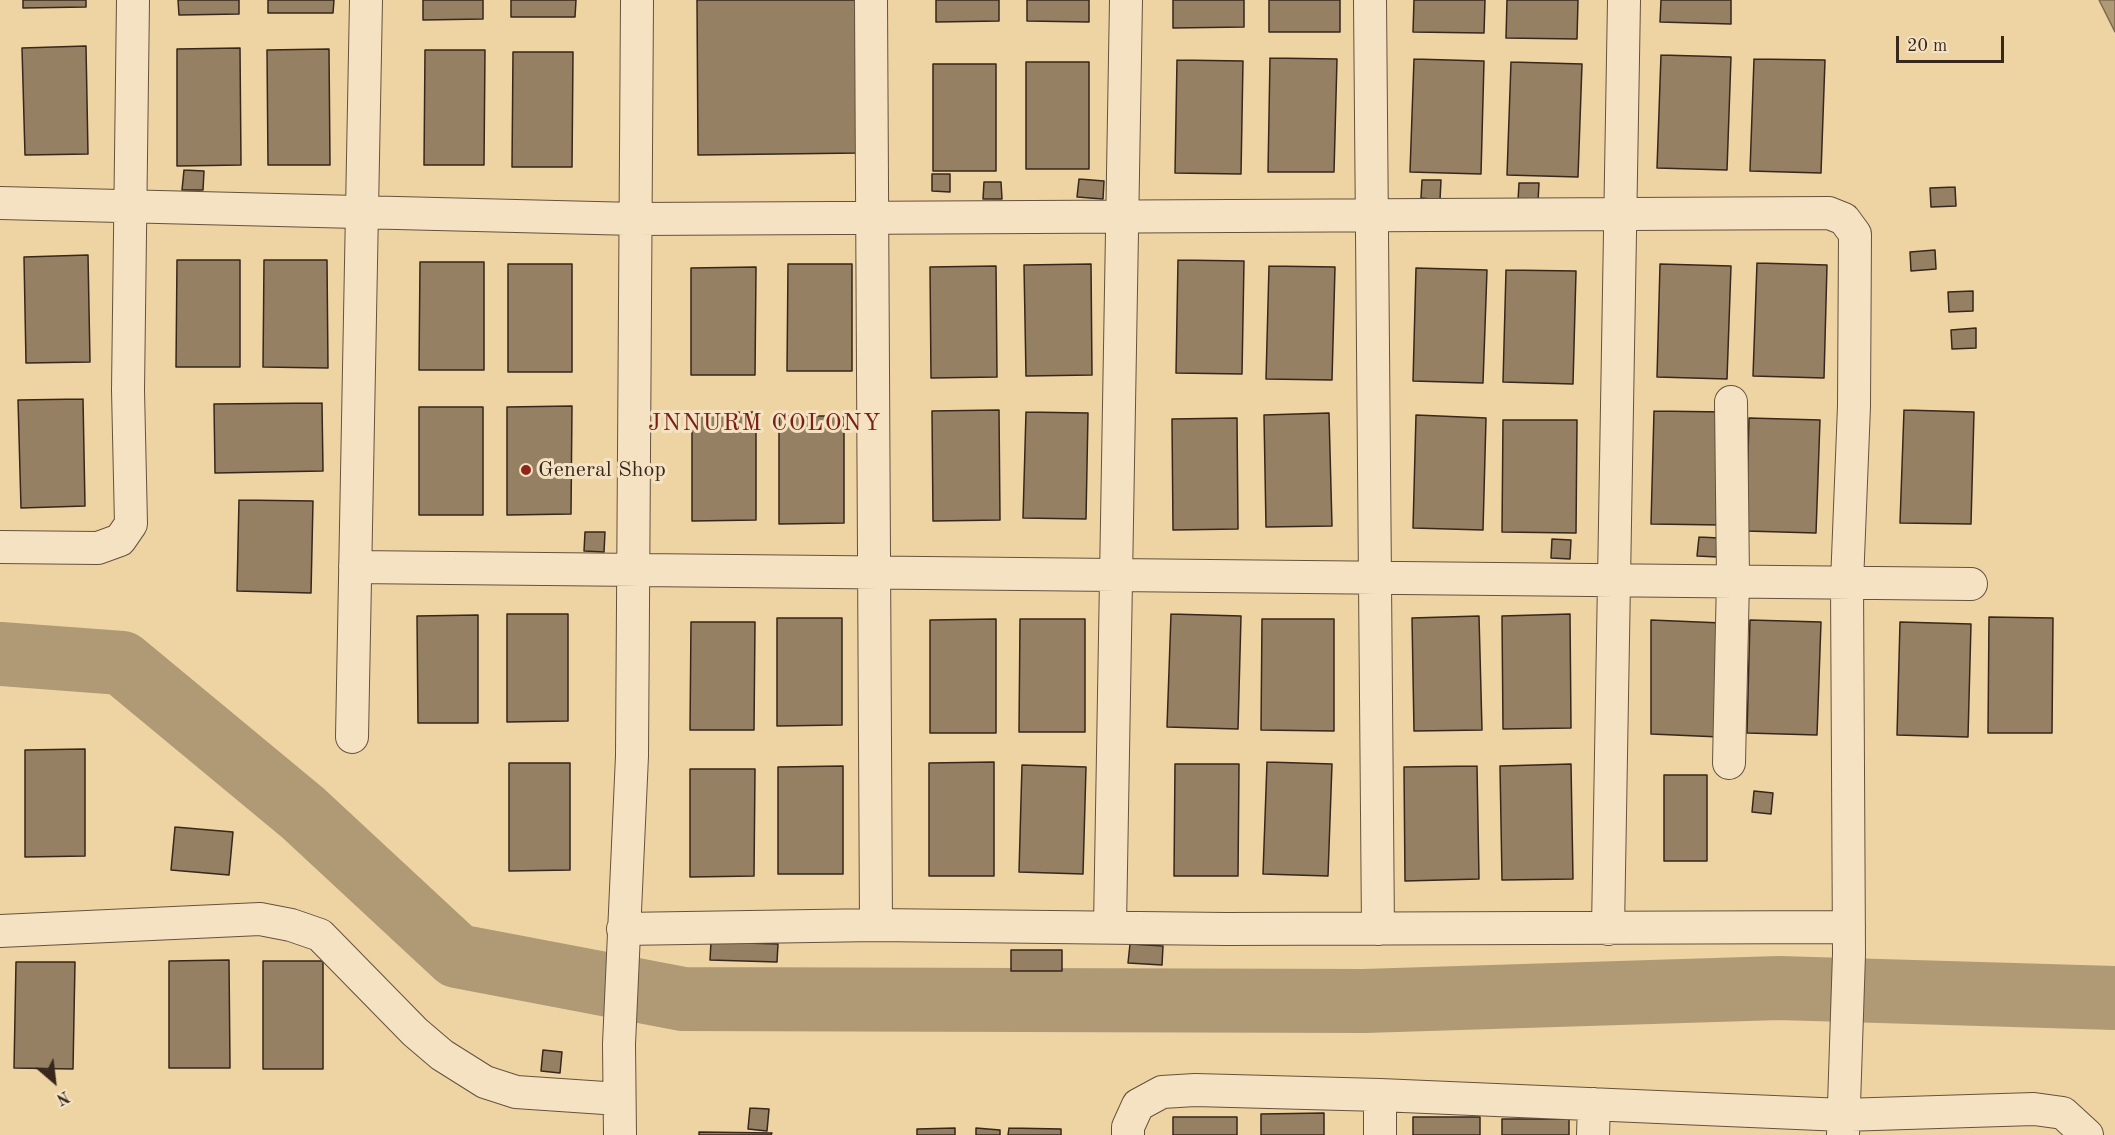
<!DOCTYPE html>
<style>
body{margin:0}
#map{position:relative;width:2115px;height:1135px;overflow:hidden;background:#eed3a3;font-family:"Old Standard TT",serif}
canvas{display:block}
.north{position:absolute;left:24px;top:1051px;width:60px;height:60px;-webkit-text-stroke:4px #f4e2c3;paint-order:stroke;rotate:152deg;font-size:16px;font-weight:700;line-height:24px;text-align:center;color:#37271d}
.north::after{content:'';display:block;margin:auto;width:21px;height:27px;background:#37271d;clip-path:polygon(50% 0,100% 100%,50% 72%,0 100%)}
.scale{position:absolute;left:1896px;top:36px;width:108px;height:27px;box-sizing:border-box;border:3px solid #37271d;border-top:0;padding-left:8px;font-size:18px;line-height:21px;white-space:nowrap;color:#37271d;-webkit-text-stroke:4px #f4e2c3;paint-order:stroke}
</style>
<div id="map">
<canvas width="2115" height="1135"></canvas>
<div class="north">N</div>
<div class="scale">20 m</div>
</div>
<script>
const ctx = document.querySelector('canvas').getContext('2d');
ctx.lineJoin = 'round';
function fill(path, color) {
  ctx.fillStyle = color;
  ctx.fill(path, 'evenodd');
}
function shape(rows) {
  const path = new Path2D();
  for (const r of rows) {
    path.moveTo(r[0], r[1]);
    for (let i = 2; i < r.length; i += 2) path.lineTo(r[i], r[i + 1]);
  }
  return path;
}
function stroke(path, color, width, dash) {
  ctx.strokeStyle = color;
  ctx.lineWidth = width;
  ctx.lineCap = dash ? 'butt' : 'round';
  ctx.setLineDash(dash || []);
  ctx.stroke(path);
}
function write(font, color, halo, rows, align = 'center') {
  ctx.font = font + ' "Old Standard TT",serif';
  ctx.lineWidth = 6;
  ctx.setLineDash([]);
  ctx.textBaseline = 'middle';
  ctx.strokeStyle = halo;
  ctx.fillStyle = color;
  for (const [text, x, y, turn = 0] of rows) {
    ctx.save();
    ctx.translate(x, y);
    ctx.rotate((+turn || 0) * Math.PI / 180);
    ctx.textAlign = isNaN(turn) ? turn : align;
    if (halo) ctx.strokeText(text, 0, 0);
    ctx.fillText(text, 0, 0);
    ctx.restore();
  }
}
const water = shape([
 [2099,0,2115,0,2115,32,2099,0]
]);
const river = shape([
 [0,654,122,663,303,813,457,956,683,999,1364,1001,1779,988,2115,998]
]);
const building = shape([
 [23,0,86,0,86,7,23,8,23,0],
 [178,0,239,0,239,14,179,15,178,0],
 [268,0,334,0,333,13,268,13,268,0],
 [423,0,483,0,483,19,423,20,423,0],
 [511,0,576,0,575,17,511,17,511,0],
 [697,0,857,0,859,153,698,155,697,0],
 [936,0,999,0,999,21,936,22,936,0],
 [1027,0,1089,0,1089,22,1027,21,1027,0],
 [1173,0,1244,0,1244,27,1173,28,1173,0],
 [1269,0,1340,0,1340,32,1269,32,1269,0],
 [1414,0,1485,0,1484,33,1413,32,1414,0],
 [1507,0,1578,0,1577,39,1506,38,1507,0],
 [1661,0,1731,0,1731,24,1660,22,1661,0],
 [86,46,88,154,25,155,22,48,86,46],
 [240,48,241,165,177,166,177,49,240,48],
 [329,49,330,165,268,165,267,50,329,49],
 [425,50,485,50,484,165,424,165,425,50],
 [513,52,573,52,572,167,512,167,513,52],
 [1661,55,1731,57,1727,170,1657,168,1661,55],
 [1270,58,1337,59,1334,172,1268,172,1270,58],
 [1414,59,1484,61,1481,174,1410,172,1414,59],
 [1754,59,1825,60,1821,173,1750,171,1754,59],
 [1177,60,1243,61,1241,174,1175,173,1177,60],
 [1026,62,1089,62,1089,169,1026,169,1026,62],
 [1511,62,1582,64,1578,177,1507,175,1511,62],
 [933,64,996,64,996,171,933,171,933,64],
 [184,170,204,171,203,190,182,190,184,170],
 [932,174,950,174,950,192,932,191,932,174],
 [1079,179,1104,181,1103,199,1077,197,1079,179],
 [1422,180,1441,180,1440,200,1421,198,1422,180],
 [984,182,1001,182,1002,199,983,199,984,182],
 [1519,183,1539,183,1538,202,1518,201,1519,183],
 [1955,187,1956,206,1931,207,1930,188,1955,187],
 [1935,250,1936,269,1911,271,1910,252,1935,250],
 [88,255,90,362,26,363,24,257,88,255],
 [177,260,240,260,240,367,176,367,177,260],
 [264,260,327,260,328,368,263,367,264,260],
 [1178,260,1244,261,1242,374,1176,373,1178,260],
 [420,262,484,262,484,370,419,370,420,262],
 [1757,263,1827,265,1824,378,1753,376,1757,263],
 [508,264,572,264,572,372,508,372,508,264],
 [788,264,852,264,852,371,787,371,788,264],
 [1091,264,1092,375,1026,376,1024,265,1091,264],
 [1660,264,1731,266,1727,379,1657,377,1660,264],
 [996,266,997,377,931,378,930,267,996,266],
 [1269,266,1335,267,1332,380,1266,379,1269,266],
 [756,267,755,375,691,375,691,268,756,267],
 [1416,268,1487,270,1483,383,1413,381,1416,268],
 [1506,270,1576,271,1573,384,1503,382,1506,270],
 [1973,291,1973,311,1949,312,1948,292,1973,291],
 [1976,328,1976,348,1952,349,1951,330,1976,328],
 [83,399,85,506,21,508,18,400,83,399],
 [322,403,323,471,215,473,214,404,322,403],
 [572,406,571,514,507,515,507,407,572,406],
 [419,407,483,407,483,515,419,515,419,407],
 [999,410,1000,520,933,521,932,411,999,410],
 [1904,410,1974,412,1971,524,1900,523,1904,410],
 [1654,411,1725,412,1722,525,1651,524,1654,411],
 [756,412,756,520,692,521,692,413,756,412],
 [1026,412,1088,413,1086,519,1023,518,1026,412],
 [1329,413,1332,526,1266,527,1264,415,1329,413],
 [1416,415,1486,418,1483,530,1413,528,1416,415],
 [779,416,844,416,844,523,779,524,779,416],
 [1237,418,1238,529,1173,530,1172,419,1237,418],
 [1749,418,1820,420,1816,533,1746,531,1749,418],
 [1503,420,1577,420,1576,533,1502,532,1503,420],
 [239,500,313,501,311,593,237,591,239,500],
 [585,532,605,532,604,552,584,551,585,532],
 [1699,537,1719,538,1718,557,1697,556,1699,537],
 [1552,539,1571,540,1570,559,1551,558,1552,539],
 [507,614,568,614,568,721,507,722,507,614],
 [1171,614,1241,616,1238,729,1167,727,1171,614],
 [1570,614,1571,728,1503,729,1502,616,1570,614],
 [478,615,478,723,418,723,417,616,478,615],
 [1479,616,1482,730,1414,731,1412,618,1479,616],
 [1989,617,2053,618,2052,733,1988,733,1989,617],
 [777,618,842,618,842,725,777,726,777,618],
 [996,619,996,733,930,733,930,620,996,619],
 [1020,619,1085,619,1085,732,1019,732,1020,619],
 [1262,619,1334,619,1334,731,1261,730,1262,619],
 [1651,620,1722,623,1720,737,1651,734,1651,620],
 [1750,620,1821,622,1817,735,1747,733,1750,620],
 [691,622,755,622,754,730,690,730,691,622],
 [1900,622,1971,624,1968,737,1897,735,1900,622],
 [85,749,85,856,25,857,25,750,85,749],
 [994,762,994,876,929,876,929,763,994,762],
 [1267,762,1332,764,1328,876,1263,874,1267,762],
 [509,763,570,763,570,870,509,871,509,763],
 [1175,764,1239,764,1238,876,1174,876,1175,764],
 [1571,764,1573,879,1502,880,1500,766,1571,764],
 [1022,765,1086,767,1083,874,1019,872,1022,765],
 [843,766,843,874,778,874,778,767,843,766],
 [1477,766,1479,879,1405,881,1404,767,1477,766],
 [690,769,755,769,754,876,690,877,690,769],
 [1664,775,1707,775,1707,861,1664,861,1664,775],
 [1754,791,1773,793,1771,814,1752,812,1754,791],
 [175,827,233,832,229,875,171,870,175,827],
 [711,942,778,944,777,962,710,960,711,942],
 [1130,944,1163,946,1162,965,1128,963,1130,944],
 [1011,950,1062,950,1062,971,1011,971,1011,950],
 [229,960,230,1068,169,1068,169,961,229,960],
 [263,961,323,961,323,1069,263,1069,263,961],
 [16,962,75,962,73,1069,14,1068,16,962],
 [543,1050,562,1052,560,1073,541,1071,543,1050],
 [750,1108,769,1109,767,1131,748,1129,750,1108],
 [1324,1113,1324,1135,1261,1135,1261,1114,1324,1113],
 [1173,1117,1237,1117,1237,1135,1173,1135,1173,1117],
 [1413,1117,1480,1117,1480,1135,1413,1135,1413,1117],
 [1502,1119,1569,1119,1569,1135,1502,1135,1502,1119],
 [955,1128,955,1135,917,1135,917,1129,955,1128],
 [976,1128,1000,1130,1000,1135,976,1135,976,1128],
 [1009,1128,1061,1129,1061,1135,1008,1135,1009,1128],
 [699,1132,772,1133,771,1135,699,1135,699,1132]
]);
const minor = shape([
 [871,0,876,925],
 [1370,0,1378,929],
 [0,203,635,219,1829,213,1844,219,1855,234,1854,406,1847,583,1849,954,1843,1135],
 [0,547,98,548,120,540,131,524,128,390,133,0],
 [355,567,1971,584],
 [352,737,366,0],
 [1729,763,1733,579,1731,402],
 [1110,926,1126,0],
 [623,929,876,925,1226,929,1849,927],
 [1608,929,1624,0],
 [0,931,260,919,291,925,320,935,415,1032,442,1055,485,1082,516,1092,619,1099],
 [620,1135,619,1044,632,756,637,0],
 [1128,1135,1128,1127,1138,1105,1162,1092,1195,1090,1380,1095,1843,1115,2034,1109,2063,1113,2087,1135],
 [1380,1135,1380,1095],
 [1593,1135,1594,1104]
]);
const markers = [
 [526,470,6,"#8f2418"]
];
const poiNames = [
 ["General Shop",538,470]
];
const neighbourhoodNames = [
 ["JNNURM COLONY",765,424]
];
fill(water, '#b09975');
stroke(water, '#806b52', 1.5);
stroke(river, '#b09975', 64);
fill(building, '#968063');
stroke(building, '#37271d', 1.5);
stroke(minor, '#65523e', 34);
stroke(minor, '#f4e2c3', 32);
for (const [x, y, r, color] of markers) {
  const dot = new Path2D();
  dot.arc(x, y, r, 0, 2 * Math.PI);
  ctx.fillStyle = color;
  ctx.fill(dot);
  stroke(dot, '#f4e2c3', 2);
}
write('22px', '#37271d', '#f4e2c3', poiNames, 'left');
ctx.letterSpacing = '1.5px';
write('24px', '#7a1f14', '#f4e2c3', neighbourhoodNames);
ctx.letterSpacing = '0px';
</script>
